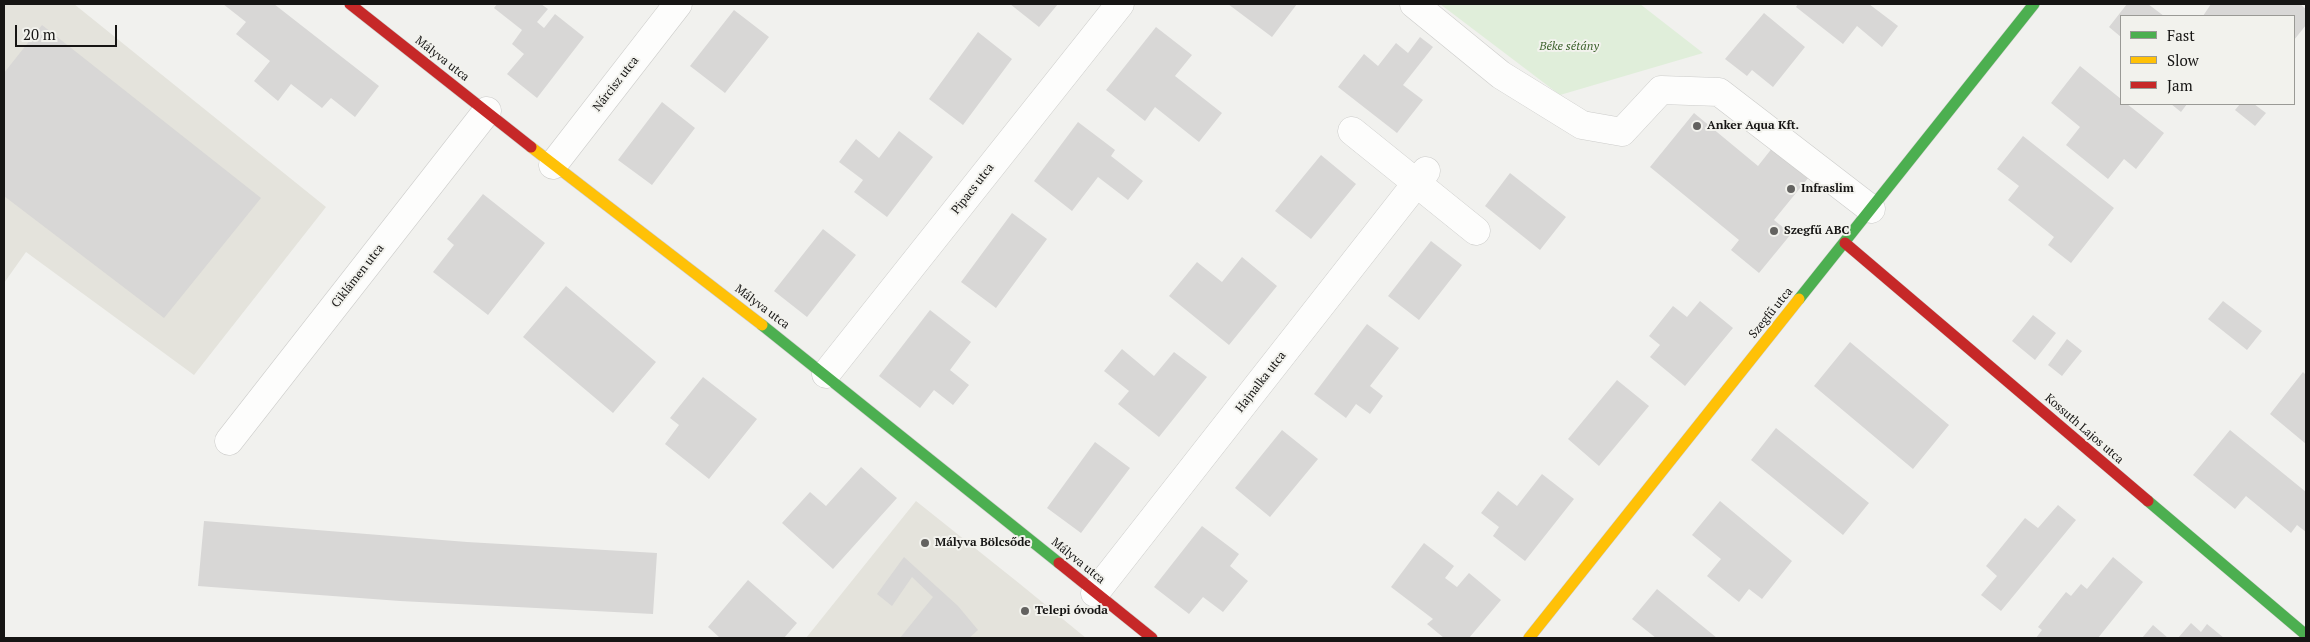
<!DOCTYPE html>
<meta charset="utf-8">
<style>
body{margin:0}
#map{position:relative;width:2310px;height:642px;overflow:hidden;background:#f1f1ee;font-family:"PT Serif",serif}
canvas{display:block}
.frame{position:absolute;inset:0;border:5px solid #161514;pointer-events:none}
.legend{position:absolute;left:2120px;top:15px;width:175px;height:90px;box-sizing:border-box;background:#f2f2ed;border:1px solid #9a9a96;margin:0;padding:6px 9px;list-style:none;font-size:15px;color:#161514}
.legend li{display:flex;align-items:center;gap:10px;height:25px}
.legend b{width:25px;border:1px solid #9a9a96}
.scale{position:absolute;left:15px;top:25px;width:102px;height:22px;box-sizing:border-box;border:2px solid #161514;border-top:0;padding-left:6px;font-size:15px;line-height:18px;white-space:nowrap;color:#161514;-webkit-text-stroke:4px #f2f2ed;paint-order:stroke}
</style>
<div id="map">
<canvas width="2310" height="642"></canvas>
<div class="frame"></div>
<ul class="legend">
<li><b style="height:6px;background:#4caf50"></b>Fast</li>
<li><b style="height:6px;background:#ffc107"></b>Slow</li>
<li><b style="height:6px;background:#c62828"></b>Jam</li>
</ul>
<div class="scale">20 m</div>
</div>
<script>
const ctx = document.querySelector('canvas').getContext('2d');
ctx.lineJoin = 'round';
function fill(path, color) {
  ctx.fillStyle = color;
  ctx.fill(path, 'evenodd');
}
function shape(rows) {
  const path = new Path2D();
  for (const r of rows) {
    path.moveTo(r[0], r[1]);
    for (let i = 2; i < r.length; i += 2) path.lineTo(r[i], r[i + 1]);
  }
  return path;
}
function stroke(path, color, width, dash) {
  ctx.strokeStyle = color;
  ctx.lineWidth = width;
  ctx.lineCap = dash ? 'butt' : 'round';
  ctx.setLineDash(dash || []);
  ctx.stroke(path);
}
function write(font, color, halo, rows, align = 'center') {
  ctx.font = font + ' "PT Serif",serif';
  ctx.lineWidth = 4;
  ctx.setLineDash([]);
  ctx.textBaseline = 'middle';
  ctx.strokeStyle = halo;
  ctx.fillStyle = color;
  for (const [text, x, y, turn = 0] of rows) {
    ctx.save();
    ctx.translate(x, y);
    ctx.rotate((+turn || 0) * Math.PI / 180);
    ctx.textAlign = isNaN(turn) ? turn : align;
    if (halo) ctx.strokeText(text, 0, 0);
    ctx.fillText(text, 0, 0);
    ctx.restore();
  }
}
const built = shape([
 [4,4,74,4,326,207,194,375,26,252,4,283],
 [916,501,1020,584,1086,638,806,638]
]);
const green = shape([
 [1440,4,1640,4,1703,53,1560,95]
]);
const building = shape([
 [223,4,274,4,379,86,355,117,331,98,322,108,291,84,278,101,254,81,270,61,236,34,246,22],
 [497,4,541,4,548,9,537,22,544,28,555,14,584,37,537,98,507,74,524,54,512,44,522,30,494,8],
 [1010,4,1058,4,1039,27],
 [1228,4,1297,4,1272,37],
 [1798,4,1869,4,1898,26,1882,47,1857,26,1843,44,1796,7],
 [2127,4,2148,4,2164,16,2121,16,2121,37,2109,27],
 [2211,4,2300,4,2306,9,2306,25,2294,40,2294,16,2203,16],
 [734,10,769,37,725,93,690,66],
 [1764,13,1805,47,1773,87,1752,70,1747,76,1725,59],
 [42,25,261,198,164,318,4,196,4,73],
 [1156,27,1192,55,1175,76,1222,113,1199,142,1155,107,1145,121,1106,90],
 [978,32,1012,59,963,125,929,99],
 [1420,37,1433,47,1403,85,1423,100,1397,133,1338,87,1364,54,1378,66,1396,43,1408,53],
 [2080,66,2121,99,2121,104,2127,104,2164,133,2136,169,2124,159,2108,179,2066,145,2080,127,2051,103],
 [662,102,695,128,652,185,618,160],
 [2171,104,2187,104,2181,112],
 [2240,104,2254,104,2266,113,2255,126,2235,110],
 [1694,113,1758,166,1773,147,1809,177,1774,220,1791,234,1759,273,1731,250,1739,240,1650,167],
 [1078,122,1115,150,1111,156,1143,181,1128,200,1098,177,1072,211,1034,181],
 [899,131,933,157,887,217,854,192,863,180,839,162,856,139,879,158],
 [2023,136,2114,208,2071,263,2048,245,2054,237,2008,200,2019,186,1997,169],
 [1321,155,1356,184,1311,239,1275,211],
 [1510,173,1566,217,1540,250,1485,206],
 [483,194,545,243,488,315,433,272,454,245,447,239],
 [1012,213,1047,239,996,308,961,282],
 [823,229,856,255,807,317,774,291],
 [1431,241,1462,265,1419,320,1388,296],
 [1242,257,1277,286,1229,345,1169,296,1197,262,1222,282],
 [566,286,656,362,613,413,523,337],
 [1700,301,1733,328,1685,386,1650,357,1660,345,1649,336,1673,306,1687,317],
 [2223,301,2262,331,2247,350,2208,319],
 [930,310,971,342,950,370,969,385,953,405,934,390,920,408,879,376],
 [2033,315,2056,333,2035,360,2012,341],
 [1367,324,1399,348,1370,386,1383,396,1370,414,1356,404,1346,418,1314,394],
 [2067,339,2082,351,2062,376,2048,365],
 [1850,342,1949,425,1913,469,1814,386],
 [1122,349,1154,376,1174,352,1207,377,1159,437,1118,404,1129,391,1104,371],
 [2303,372,2306,375,2306,444,2270,414],
 [703,377,757,419,709,479,665,444,679,425,670,418],
 [1617,380,1649,406,1599,466,1568,439],
 [1776,428,1869,503,1843,535,1751,460],
 [1282,430,1318,459,1270,517,1235,488],
 [2230,430,2306,492,2306,532,2297,525,2291,533,2246,496,2235,509,2193,475],
 [1095,442,1130,468,1081,533,1047,508],
 [861,467,897,498,833,569,782,523,810,492,826,506],
 [1542,474,1574,499,1525,561,1493,536,1499,527,1481,513,1498,491,1517,506],
 [1720,501,1792,561,1762,599,1749,589,1739,602,1707,576,1721,559,1692,535],
 [2058,505,2076,520,2001,611,1981,595,1997,576,1986,566,2025,518,2038,528],
 [204,521,467,542,657,553,653,614,400,601,198,586],
 [1202,526,1239,554,1230,566,1248,581,1223,612,1203,597,1189,614,1154,587],
 [1424,543,1454,566,1445,578,1457,587,1469,573,1501,600,1469,638,1444,638,1427,624,1433,619,1391,587],
 [904,557,958,606,978,630,969,638,900,638,933,597,912,577,892,606,877,594],
 [2113,557,2143,582,2098,638,2036,638,2042,630,2038,627,2066,592,2071,596,2081,584,2087,589],
 [748,580,797,623,784,638,720,638,708,627],
 [1657,589,1717,638,1656,638,1632,619],
 [2191,623,2201,632,2207,624,2224,638,2178,638],
 [2153,625,2168,638,2142,638]
]);
const street = shape([
 [1414,4,1501,75,1582,125,1622,132,1661,90,1719,92,1871,209],
 [1352,131,1476,231],
 [553,165,678,4],
 [826,374,1120,4],
 [229,441,487,111],
 [1095,593,1426,171]
]);
const fast = shape([
 [1799,299,2034,4],
 [762,325,1059,563],
 [2148,501,2306,635]
]);
const slow = shape([
 [531,147,762,325],
 [1529,638,1799,299]
]);
const jam = shape([
 [350,4,531,147],
 [1845,243,2148,501],
 [1059,563,1152,638]
]);
const markers = [
 [1697,126,5,"#636260"],
 [1791,189,5,"#636260"],
 [1774,231,5,"#636260"],
 [925,543,5,"#636260"],
 [1025,611,5,"#636260"]
];
const parkNames = [
 ["Béke sétány",1569,47]
];
const streetNames = [
 ["Mályva utca",442,59,38],
 ["Nárcisz utca",616,84,-52],
 ["Pipacs utca",973,189,-52],
 ["Ciklámen utca",358,276,-52],
 ["Mályva utca",762,307,37],
 ["Szegfű utca",1771,313,-51],
 ["Hajnalka utca",1261,382,-52],
 ["Kossuth Lajos utca",2084,429,41],
 ["Mályva utca",1078,561,39]
];
const poiNames = [
 ["Anker Aqua Kft.",1707,126],
 ["Infraslim",1801,189],
 ["Szegfű ABC",1784,231],
 ["Mályva Bölcsőde",935,543],
 ["Telepi óvoda",1035,611]
];
fill(built, '#e4e3dc');
fill(green, '#e0eeda');
fill(building, '#d8d7d6');
stroke(street, '#ccccca', 29);
stroke(fast, '#ccccca', 12);
stroke(slow, '#ccccca', 12);
stroke(jam, '#ccccca', 12);
stroke(street, '#fdfdfc', 28);
stroke(fast, '#4caf50', 11);
stroke(slow, '#ffc107', 11);
stroke(jam, '#c62828', 11);
for (const [x, y, r, color] of markers) {
  const dot = new Path2D();
  dot.arc(x, y, r, 0, 2 * Math.PI);
  ctx.fillStyle = color;
  ctx.fill(dot);
  stroke(dot, '#f2f2ed', 2);
}
write('italic 12px', '#3d622d', '#f2f2ed', parkNames);
write('12px', '#161514', '#f2f2ed', streetNames);
write('bold 12px', '#161514', '#f2f2ed', poiNames, 'left');
</script>
